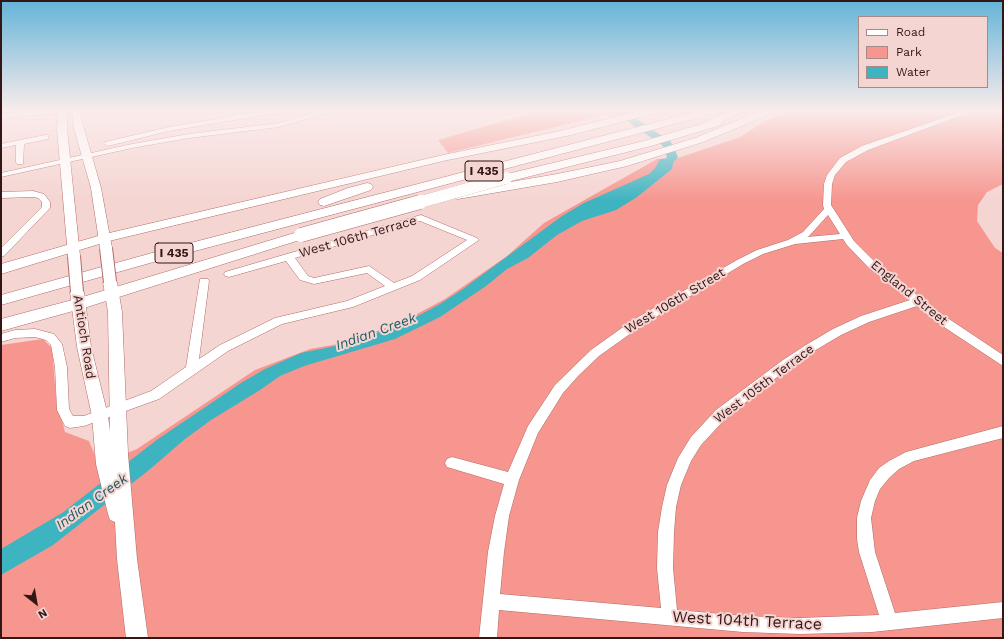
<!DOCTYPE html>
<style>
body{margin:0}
#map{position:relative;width:1004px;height:639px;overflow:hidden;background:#f5d5d2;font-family:"Work Sans",sans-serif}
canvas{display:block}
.frame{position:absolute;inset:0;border:2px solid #331716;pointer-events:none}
.legend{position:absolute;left:858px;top:16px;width:130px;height:72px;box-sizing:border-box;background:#f5d5d2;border:1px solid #a78987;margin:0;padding:5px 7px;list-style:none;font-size:12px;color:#331716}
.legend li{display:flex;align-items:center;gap:8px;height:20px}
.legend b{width:20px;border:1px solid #a78987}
.north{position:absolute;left:16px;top:583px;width:40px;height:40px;-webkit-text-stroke:3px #f5d5d2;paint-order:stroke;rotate:149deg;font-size:11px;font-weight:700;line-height:16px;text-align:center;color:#331716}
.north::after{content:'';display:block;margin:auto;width:14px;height:18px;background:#331716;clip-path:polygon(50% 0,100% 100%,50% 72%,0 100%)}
</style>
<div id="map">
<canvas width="1004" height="639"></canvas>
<div class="frame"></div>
<ul class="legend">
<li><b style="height:5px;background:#fff"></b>Road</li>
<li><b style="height:11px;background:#f6968f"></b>Park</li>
<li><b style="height:11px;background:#3db4c0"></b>Water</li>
</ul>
<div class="north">N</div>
</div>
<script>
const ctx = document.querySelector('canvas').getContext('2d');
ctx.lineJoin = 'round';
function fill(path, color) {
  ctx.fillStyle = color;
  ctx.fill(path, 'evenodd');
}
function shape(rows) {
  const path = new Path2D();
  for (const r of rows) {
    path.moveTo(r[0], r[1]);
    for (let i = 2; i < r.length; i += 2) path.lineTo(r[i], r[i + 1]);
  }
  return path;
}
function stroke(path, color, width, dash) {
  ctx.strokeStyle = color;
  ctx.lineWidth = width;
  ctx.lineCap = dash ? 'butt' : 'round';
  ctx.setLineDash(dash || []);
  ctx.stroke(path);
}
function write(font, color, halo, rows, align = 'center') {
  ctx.font = font + ' "Work Sans",sans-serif';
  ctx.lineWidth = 4;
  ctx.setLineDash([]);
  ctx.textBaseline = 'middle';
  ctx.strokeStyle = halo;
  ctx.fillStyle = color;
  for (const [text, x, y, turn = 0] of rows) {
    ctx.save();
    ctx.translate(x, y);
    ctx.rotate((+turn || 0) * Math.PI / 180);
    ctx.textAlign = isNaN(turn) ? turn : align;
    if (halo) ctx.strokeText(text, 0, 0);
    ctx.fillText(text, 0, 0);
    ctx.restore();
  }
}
const green = shape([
 [539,111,621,111,448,153,438,140],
 [789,111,1003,111,1003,184,987,192,978,205,977,221,995,248,1003,253,1003,638,1,638,1,345,43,339,52,348,56,397,65,432,89,441,99,465,137,449,255,370,310,349,338,344,398,324,445,299,507,256,544,223,657,159,678,158,740,137,767,120]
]);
const water = shape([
 [674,158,672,169,637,197,616,210,582,221,557,235,528,258,507,269,486,286,440,317,395,339,304,366,280,376,260,390,211,420,185,439,149,470,53,545,1,575,1,549,62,513,158,439,241,383,265,369,301,353,340,345,403,324,440,304,463,289,562,216,584,203,649,174,655,168,660,159]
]);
const river = shape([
 [613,111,625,111,671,142,678,157,662,175,654,175,652,173,667,157,663,146,613,111]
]);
const minor = shape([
 [35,111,54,112,51,114,1,118,1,114,35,111],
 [262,111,279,111,276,113,169,131,108,146,104,144,105,142,169,127,262,111],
 [321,111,333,111,279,127,189,138,132,148,1,177,1,173,132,144,189,134,279,123,321,111],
 [963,111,973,111,868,150,846,162,835,175,832,184,831,205,854,241,877,264,943,315,1003,355,1003,366,935,321,917,306,869,322,841,335,814,351,791,366,726,418,701,445,691,461,681,485,676,507,674,532,673,568,677,610,743,616,800,618,879,615,859,552,857,539,857,518,861,501,870,480,879,468,889,461,906,452,1003,426,1003,438,914,461,899,469,889,478,880,489,875,501,871,518,875,552,895,613,1003,602,1003,618,872,632,800,634,743,632,499,610,497,638,479,638,488,552,495,516,504,484,447,467,445,463,447,459,452,457,508,472,528,426,555,385,591,350,633,320,737,260,757,250,788,240,803,232,824,209,823,205,824,184,827,175,840,158,862,146,963,111],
 [828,215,840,234,807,237,809,236,828,215],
 [843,239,847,245,869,268,910,300,861,316,833,329,806,345,783,360,716,410,691,437,678,458,667,485,662,507,658,532,657,568,661,608,500,594,504,552,509,516,519,480,538,433,563,393,578,376,599,356,641,326,743,264,763,254,795,244,843,239],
 [45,135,48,135,48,139,24,144,23,164,17,164,16,162,16,145,1,148,1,144,45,135],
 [33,191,44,194,50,202,50,208,4,256,1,257,1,248,42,207,42,202,38,198,33,197,1,198,1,192,33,191],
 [421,215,477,238,479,240,420,280,353,307,282,324,228,351,159,399,84,426,70,428,65,426,57,410,55,367,51,345,46,340,35,337,15,338,1,342,1,334,15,330,35,329,54,334,62,344,67,367,69,409,73,416,84,416,151,391,186,367,200,279,208,279,209,281,199,359,220,345,275,318,347,301,385,286,367,273,314,284,300,280,286,261,229,277,225,276,224,274,225,272,421,215],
 [420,221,467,240,412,276,394,283,369,266,314,278,308,276,295,258,420,221]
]);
const major = shape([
 [59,111,67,111,67,129,80,256,78,259,74,260,70,259,68,256,57,129,59,111],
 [72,111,80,111,83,125,101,188,112,248,110,251,106,252,102,251,100,248,91,188,73,125,72,111],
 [110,278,115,279,117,282,122,312,128,454,137,559,148,638,126,638,117,559,115,522,110,520,108,514,96,464,92,416,77,347,70,292,72,289,77,287,82,289,84,292,91,347,108,416,110,431,108,312,103,282,105,279,110,278]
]);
const highway = shape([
 [639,111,657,111,656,113,571,135,443,161,109,241,1,274,1,264,105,234,443,155,560,131,639,111],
 [699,111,717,111,716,113,157,261,1,305,1,295,152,253,699,111],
 [729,111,743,111,722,122,721,125,651,146,511,181,507,180,505,177,507,174,644,141,701,124,729,111],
 [760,111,774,111,773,113,703,142,627,166,557,182,458,199,454,198,452,195,454,192,458,191,557,174,620,161,695,138,760,111],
 [367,183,371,184,373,187,371,190,324,206,320,205,318,202,320,199,348,188,367,183],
 [301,231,306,232,308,235,306,238,84,308,1,331,1,319,76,299,301,231]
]);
const majorBridge = shape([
 [106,248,110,282],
 [74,256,77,292]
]);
const highwayBridgeFar1 = shape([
 [417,203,506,178]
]);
const highwayBridge = shape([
 [301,235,420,202]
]);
const shields = [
 [484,171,38],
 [174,253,38]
];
const shieldNames = [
 ["I 435",484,171],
 ["I 435",174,253]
];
const streetNames = [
 ["West 106th Terrace",358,237,-16],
 ["England Street",909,293,39],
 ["West 106th Street",675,301,-31],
 ["Antioch Road",84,337,81],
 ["West 105th Terrace",764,384,-37]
];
const waterNames = [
 ["Indian Creek",376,332,-20],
 ["Indian Creek",92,502,-36]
];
const nearStreetnames = [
 ["West 104th Terrace",747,621,3]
];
fill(green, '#f6968f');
fill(water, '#3db4c0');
fill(river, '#3db4c0');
stroke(minor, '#b16b66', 1);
stroke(major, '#b16b66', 1);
stroke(highway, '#b16b66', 1);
fill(minor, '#fff');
fill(major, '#fff');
fill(highway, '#fff');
stroke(majorBridge, '#b16b66', 14, []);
stroke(highwayBridgeFar1, '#b16b66', 12, []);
stroke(highwayBridge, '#b16b66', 15, []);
stroke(majorBridge, '#fff', 12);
stroke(highwayBridgeFar1, '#fff', 12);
stroke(highwayBridge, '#fff', 14);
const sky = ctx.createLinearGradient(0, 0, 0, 201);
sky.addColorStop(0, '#63b4d8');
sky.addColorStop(0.55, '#faeceb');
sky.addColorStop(1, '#faeceb00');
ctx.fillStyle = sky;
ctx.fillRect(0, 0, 1004, 201);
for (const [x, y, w] of shields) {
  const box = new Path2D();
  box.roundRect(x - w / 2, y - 10, w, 20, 3);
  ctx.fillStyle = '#f5d5d2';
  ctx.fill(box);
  stroke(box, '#331716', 1);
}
write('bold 12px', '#331716', null, shieldNames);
write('13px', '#331716', '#f5d5d2', streetNames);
write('italic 14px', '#195b61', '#f5d5d2', waterNames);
write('16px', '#331716', '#f5d5d2', nearStreetnames);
</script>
